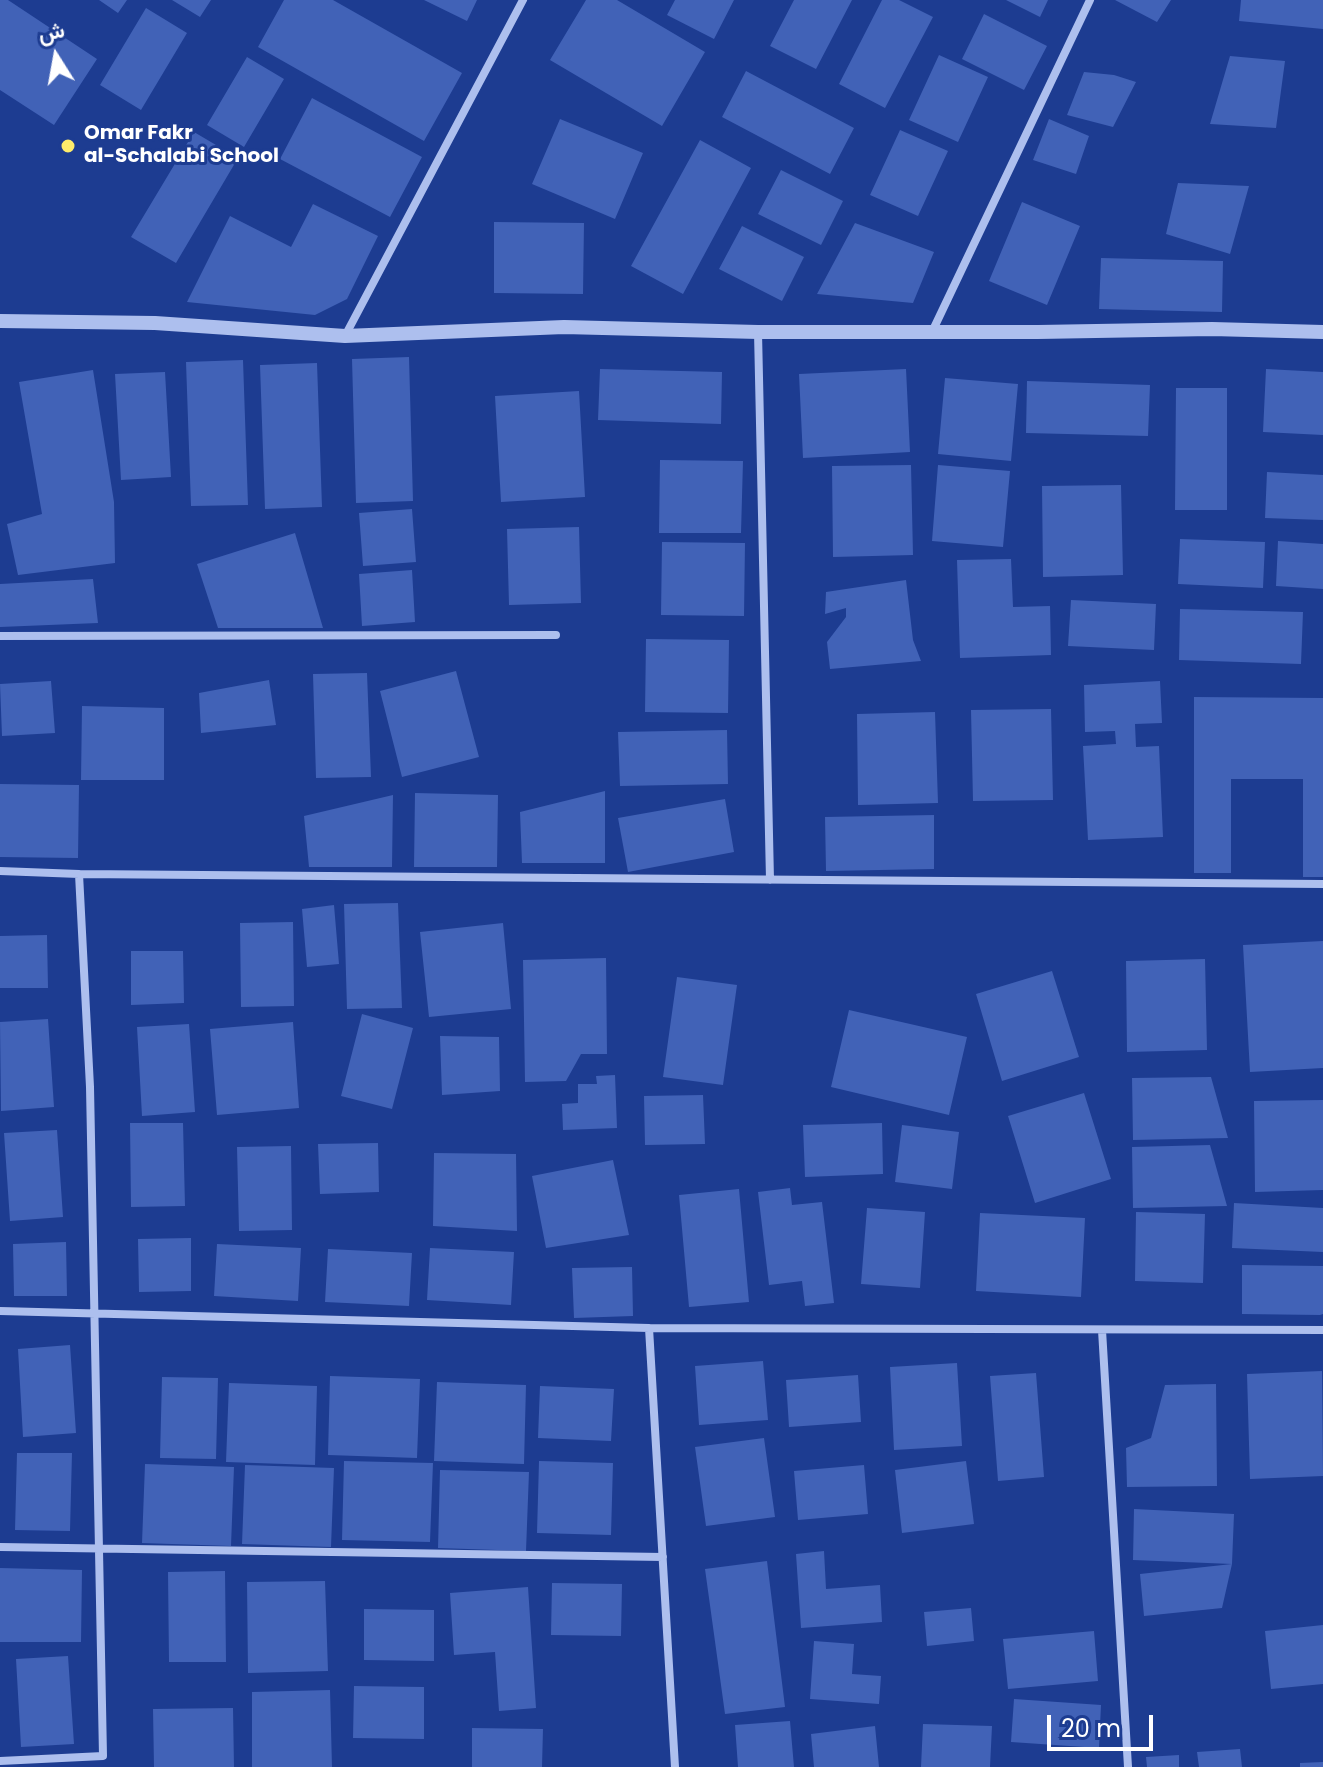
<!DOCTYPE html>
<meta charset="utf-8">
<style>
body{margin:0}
#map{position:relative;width:1323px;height:1767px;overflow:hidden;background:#1d3c91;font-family:Poppins,Vazirmatn,sans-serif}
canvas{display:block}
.north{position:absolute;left:16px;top:16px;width:80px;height:80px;-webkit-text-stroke:6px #1d3c91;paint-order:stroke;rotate:349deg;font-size:22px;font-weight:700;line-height:32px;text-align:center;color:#fff}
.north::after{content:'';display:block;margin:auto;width:28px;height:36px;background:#fff;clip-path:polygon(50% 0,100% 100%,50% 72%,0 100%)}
.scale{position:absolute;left:1047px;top:1715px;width:106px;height:36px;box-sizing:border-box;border:4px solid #fff;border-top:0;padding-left:10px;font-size:24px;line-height:28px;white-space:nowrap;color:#fff;-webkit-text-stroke:6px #1d3c91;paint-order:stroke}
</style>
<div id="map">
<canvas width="1323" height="1767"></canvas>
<div class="north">ش</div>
<div class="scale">20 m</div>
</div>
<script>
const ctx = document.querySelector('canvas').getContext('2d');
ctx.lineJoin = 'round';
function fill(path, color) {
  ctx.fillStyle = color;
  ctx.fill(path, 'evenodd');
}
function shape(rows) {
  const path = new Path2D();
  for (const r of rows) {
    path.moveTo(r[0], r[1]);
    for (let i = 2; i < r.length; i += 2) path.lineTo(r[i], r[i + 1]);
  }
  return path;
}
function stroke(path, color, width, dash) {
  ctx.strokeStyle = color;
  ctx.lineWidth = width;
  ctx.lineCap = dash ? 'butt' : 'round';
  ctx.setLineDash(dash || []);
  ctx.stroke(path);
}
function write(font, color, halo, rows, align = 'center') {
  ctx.font = font + ' Poppins,sans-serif';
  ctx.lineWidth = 6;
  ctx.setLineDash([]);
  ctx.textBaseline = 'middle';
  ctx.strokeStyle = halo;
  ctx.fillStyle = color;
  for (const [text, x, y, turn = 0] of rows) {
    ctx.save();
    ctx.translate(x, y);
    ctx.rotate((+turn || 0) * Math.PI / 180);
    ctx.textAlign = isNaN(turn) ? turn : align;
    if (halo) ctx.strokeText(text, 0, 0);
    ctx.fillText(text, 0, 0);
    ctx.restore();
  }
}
const building = shape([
 [0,0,8,0,97,59,54,125,0,90],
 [99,0,127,0,118,13],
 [172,0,211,0,200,17],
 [284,0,333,0,462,73,424,141,258,47],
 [424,0,477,0,467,21],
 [586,0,617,0,705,52,662,126,550,60],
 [675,0,734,0,714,39,667,15],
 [794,0,852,0,816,69,770,46],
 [882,0,899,0,933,17,885,108,839,84],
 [1006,0,1048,0,1040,17],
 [1115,0,1171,0,1157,22],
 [1241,0,1323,0,1323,29,1239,21],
 [146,8,187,33,141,110,100,85],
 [984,14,1047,46,1024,90,962,59],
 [939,55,988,77,958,142,909,120],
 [1230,56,1285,61,1276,128,1210,124],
 [247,57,284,79,244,147,207,125],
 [746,71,854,128,830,174,722,117],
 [1084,72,1114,75,1136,82,1113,127,1067,115],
 [312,98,422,157,390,217,280,159],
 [560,119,643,153,615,219,532,184],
 [1049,119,1089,136,1076,174,1033,160],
 [900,130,948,151,918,216,870,195],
 [194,132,238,158,176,263,131,237],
 [700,140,751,168,683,294,631,266],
 [781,170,843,201,821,245,758,214],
 [1178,183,1249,186,1230,254,1166,234],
 [1022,202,1080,226,1047,305,989,281],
 [313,204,378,236,347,299,315,315,187,302,230,216,291,247],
 [494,222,584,223,583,294,494,293],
 [855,223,934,252,913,303,817,294],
 [742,226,804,257,782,301,719,269],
 [1101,258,1223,261,1222,312,1099,309],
 [409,357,413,501,356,503,352,359],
 [243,360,248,505,191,506,186,362],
 [317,363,322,507,265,509,260,365],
 [600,369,722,372,721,424,598,420],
 [906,369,910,452,803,458,799,374],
 [1266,369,1323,372,1323,435,1263,432],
 [93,370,114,502,115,563,18,575,7,524,42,514,19,382],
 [165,372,171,477,121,480,115,374],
 [945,378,1018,384,1011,461,938,454],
 [1027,381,1150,385,1148,436,1026,433],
 [1176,388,1227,388,1227,510,1175,510],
 [579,391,585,497,501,502,495,396],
 [660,460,743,461,741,533,659,533],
 [911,465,913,555,833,557,832,466],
 [938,465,1010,471,1003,547,932,541],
 [1267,472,1323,475,1323,520,1265,518],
 [1121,485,1123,575,1043,577,1042,486],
 [412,509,416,562,363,566,359,513],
 [579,527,581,603,509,605,507,529],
 [295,533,323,628,218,628,197,564],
 [1180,539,1265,542,1263,588,1178,584],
 [1278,541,1323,544,1323,589,1276,586],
 [662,542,745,543,744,616,661,615],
 [1011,559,1013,607,1050,606,1051,655,960,658,957,560],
 [412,570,415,622,362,626,359,574],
 [93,579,98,623,0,627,0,584],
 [906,580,913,640,921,661,830,669,827,642,846,617,846,608,825,614,826,592],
 [1071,600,1156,604,1154,650,1068,646],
 [1180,609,1303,612,1301,664,1179,660],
 [646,639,729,640,728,713,645,712],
 [456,671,479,757,402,777,380,691],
 [367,673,371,777,316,778,313,674],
 [269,680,276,725,201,733,199,693],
 [51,681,55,733,2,736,0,684],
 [1160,681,1162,723,1135,724,1136,747,1159,746,1163,837,1088,840,1083,746,1116,744,1115,731,1085,732,1084,685],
 [1194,697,1323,698,1323,877,1303,877,1303,779,1231,779,1231,873,1194,873],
 [82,706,164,708,164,780,81,780],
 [1051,709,1053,800,973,801,971,710],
 [935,712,938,803,858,805,857,714],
 [727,730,728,784,620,786,618,732],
 [0,784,79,785,78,858,0,857],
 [605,791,605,863,522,863,520,812],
 [415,793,498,795,497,867,414,867],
 [393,795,392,867,309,867,304,816],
 [725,799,734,852,628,872,618,818],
 [934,815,934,869,826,871,825,817],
 [398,903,402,1008,347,1009,344,904],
 [334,905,339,964,307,967,302,909],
 [293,922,294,1006,241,1007,240,923],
 [503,923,511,1009,429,1017,420,932],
 [47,935,48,988,0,988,0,936],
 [1323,941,1323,1068,1250,1072,1243,945],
 [131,951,183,951,184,1003,131,1005],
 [606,958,607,1054,581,1054,566,1081,525,1082,523,960],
 [1205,959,1207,1050,1127,1052,1126,961],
 [1052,971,1079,1057,1002,1081,976,994],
 [677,977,737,985,723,1085,663,1077],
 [849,1010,967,1037,949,1115,831,1087],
 [362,1014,413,1028,392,1109,341,1096],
 [48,1019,54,1107,1,1111,0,1022],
 [293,1022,299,1108,217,1115,210,1029],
 [189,1024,195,1112,142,1116,137,1027],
 [440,1036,499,1037,500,1091,442,1095],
 [615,1075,617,1128,563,1130,562,1104,578,1103,578,1084,597,1084,596,1076],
 [1211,1077,1228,1138,1133,1140,1132,1078],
 [1084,1093,1111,1179,1035,1203,1008,1116],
 [703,1095,705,1144,645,1145,644,1096],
 [1323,1100,1323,1190,1255,1192,1254,1101],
 [130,1123,183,1123,185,1206,131,1207],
 [882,1123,883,1174,805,1177,803,1125],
 [902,1125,959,1132,952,1189,895,1182],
 [57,1130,63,1217,10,1221,4,1133],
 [378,1143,379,1192,320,1194,318,1144],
 [1210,1145,1227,1206,1133,1208,1132,1147],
 [291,1146,292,1230,239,1231,237,1147],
 [434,1153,516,1154,517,1231,433,1226],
 [613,1160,629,1235,546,1248,532,1176],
 [790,1188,792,1205,822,1202,834,1303,805,1306,802,1281,769,1285,758,1192],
 [739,1189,749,1302,689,1307,679,1195],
 [1234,1203,1323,1208,1323,1252,1232,1248],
 [867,1208,925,1212,920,1288,861,1284],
 [1136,1212,1205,1214,1203,1283,1135,1281],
 [980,1213,1085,1218,1081,1297,976,1291],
 [191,1238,191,1291,139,1292,138,1239],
 [66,1242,67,1296,14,1296,13,1244],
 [217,1244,301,1248,298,1301,214,1296],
 [430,1248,514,1252,511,1305,427,1300],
 [328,1249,412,1253,409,1306,325,1302],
 [1242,1265,1323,1266,1323,1314,1320,1315,1242,1314],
 [632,1267,633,1316,574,1318,572,1268],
 [70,1345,76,1433,23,1437,18,1349],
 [763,1361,768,1420,699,1425,695,1366],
 [957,1363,962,1446,894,1450,890,1367],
 [1322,1371,1323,1476,1250,1479,1247,1374],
 [1036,1373,1044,1477,998,1481,990,1376],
 [858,1375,861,1422,789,1427,786,1380],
 [330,1376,420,1379,417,1458,328,1455],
 [162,1377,218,1378,216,1459,160,1458],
 [437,1382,526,1385,524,1464,434,1461],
 [229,1383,317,1386,315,1465,226,1462],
 [1216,1384,1217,1486,1127,1487,1126,1448,1151,1438,1165,1385],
 [540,1386,614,1389,611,1441,538,1438],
 [764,1438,775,1517,706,1526,695,1447],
 [17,1453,72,1453,70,1531,15,1530],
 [344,1461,433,1463,430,1542,342,1540],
 [539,1461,613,1463,611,1535,537,1533],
 [966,1461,974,1524,902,1533,895,1470],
 [145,1464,234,1467,231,1546,142,1543],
 [245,1465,334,1468,331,1547,242,1544],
 [864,1465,868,1514,798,1520,794,1471],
 [440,1470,529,1472,526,1551,438,1548],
 [1134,1509,1234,1514,1232,1564,1133,1560],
 [824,1551,826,1589,880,1585,882,1622,801,1628,796,1554],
 [767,1561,785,1707,725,1714,705,1569],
 [1232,1564,1222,1608,1144,1616,1140,1574],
 [0,1568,82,1570,81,1642,0,1642],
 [225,1571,226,1662,169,1662,168,1572],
 [325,1581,328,1671,248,1673,247,1582],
 [552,1583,622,1584,621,1636,551,1635],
 [528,1587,536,1708,499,1711,495,1652,454,1655,450,1593],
 [971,1608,974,1641,927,1646,924,1612],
 [364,1609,434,1610,434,1661,364,1660],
 [1323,1625,1323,1684,1271,1689,1265,1631],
 [1094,1631,1098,1681,1008,1689,1003,1639],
 [814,1641,854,1644,852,1674,881,1676,879,1704,810,1699],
 [68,1656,74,1744,21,1747,16,1659],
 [354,1686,424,1687,424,1739,353,1738],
 [330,1690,332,1767,252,1767,252,1692],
 [1014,1699,1101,1705,1099,1748,1011,1742],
 [233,1708,234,1767,154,1767,153,1709],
 [790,1721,794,1767,738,1767,735,1725],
 [923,1724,992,1726,990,1767,921,1767],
 [875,1726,879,1767,814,1767,811,1734],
 [472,1728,543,1729,542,1767,472,1767],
 [1240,1749,1242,1767,1199,1767,1197,1752],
 [1179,1755,1179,1767,1147,1767,1146,1757],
 [1323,1762,1323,1767,1300,1767,1300,1763]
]);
const minor = shape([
 [758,332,770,880],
 [932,332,1090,0],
 [345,336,523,0],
 [0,636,556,635],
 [0,871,79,874,1323,884],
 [0,1311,649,1328,1323,1330],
 [649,1328,675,1767],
 [1102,1330,1128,1767],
 [0,1547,663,1557],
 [0,1761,103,1756,90,1087,79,874]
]);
const tertiary = shape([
 [0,321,155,323,345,336,564,327,758,332,1038,332,1212,329,1323,332]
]);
const markers = [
 [68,146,8,"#feec6b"]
];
const poiNames = [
 ["Omar Fakr",84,134],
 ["al-Schalabi School",84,157]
];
fill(building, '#4162b7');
stroke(minor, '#adbfee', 8);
stroke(tertiary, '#adbfee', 14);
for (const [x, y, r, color] of markers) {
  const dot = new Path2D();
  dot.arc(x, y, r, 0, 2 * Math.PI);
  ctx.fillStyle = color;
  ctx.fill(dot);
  stroke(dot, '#1d3c91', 3);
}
write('bold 20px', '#fff', '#1d3c91', poiNames, 'left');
</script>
